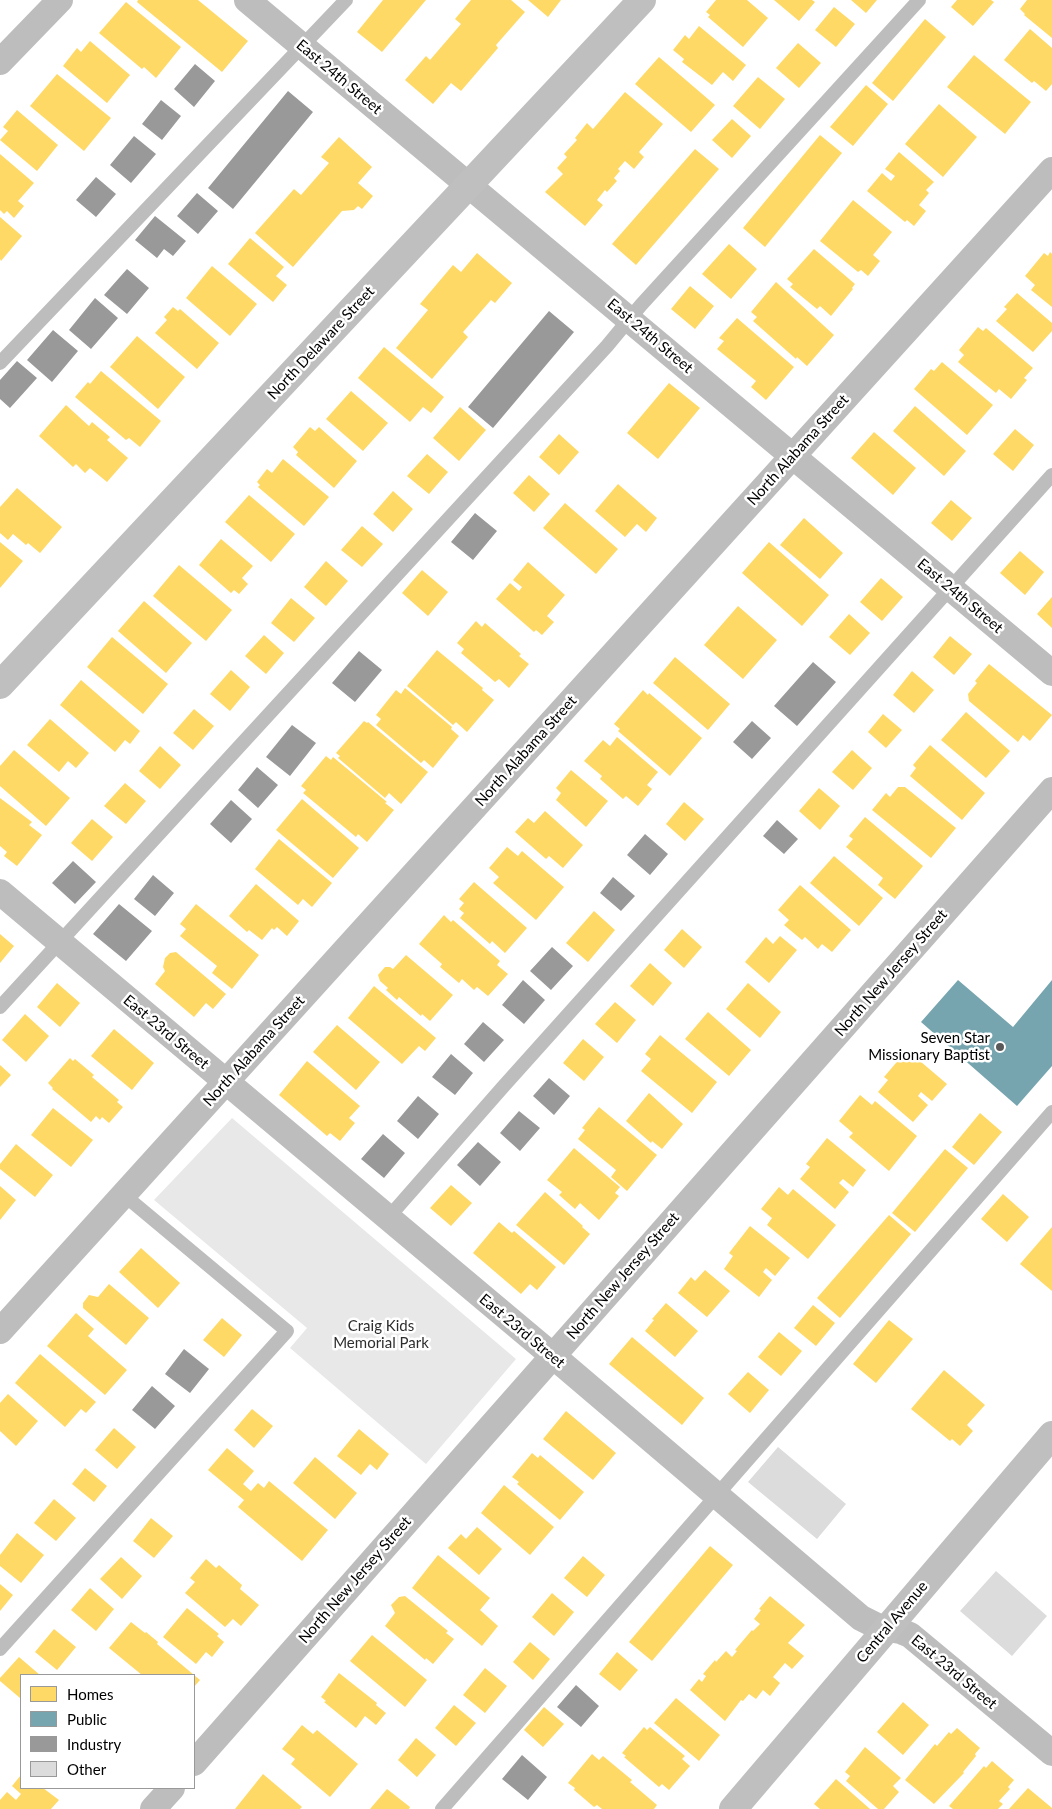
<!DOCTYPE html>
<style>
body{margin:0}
#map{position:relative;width:1052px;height:1809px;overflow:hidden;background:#fff;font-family:Lato,sans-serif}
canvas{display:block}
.legend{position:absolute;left:20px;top:1674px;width:175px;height:115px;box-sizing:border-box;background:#fff;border:1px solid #999;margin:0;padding:6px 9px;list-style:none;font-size:15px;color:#000}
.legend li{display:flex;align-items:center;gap:10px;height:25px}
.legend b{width:25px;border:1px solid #999}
</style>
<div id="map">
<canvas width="1052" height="1809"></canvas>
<ul class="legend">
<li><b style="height:14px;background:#ffd966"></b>Homes</li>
<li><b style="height:14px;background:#76a5af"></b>Public</li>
<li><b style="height:14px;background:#999"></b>Industry</li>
<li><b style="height:14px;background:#dcdcdc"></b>Other</li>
</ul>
</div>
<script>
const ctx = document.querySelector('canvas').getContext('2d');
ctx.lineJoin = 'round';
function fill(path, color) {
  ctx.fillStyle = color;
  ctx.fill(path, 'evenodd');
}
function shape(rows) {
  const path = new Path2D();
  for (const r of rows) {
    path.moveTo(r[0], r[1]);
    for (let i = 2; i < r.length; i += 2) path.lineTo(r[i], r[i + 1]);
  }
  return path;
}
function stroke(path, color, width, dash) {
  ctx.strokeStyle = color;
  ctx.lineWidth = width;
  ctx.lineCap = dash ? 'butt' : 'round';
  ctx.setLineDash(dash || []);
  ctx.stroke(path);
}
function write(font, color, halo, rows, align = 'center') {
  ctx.font = font + ' Lato,sans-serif';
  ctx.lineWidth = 5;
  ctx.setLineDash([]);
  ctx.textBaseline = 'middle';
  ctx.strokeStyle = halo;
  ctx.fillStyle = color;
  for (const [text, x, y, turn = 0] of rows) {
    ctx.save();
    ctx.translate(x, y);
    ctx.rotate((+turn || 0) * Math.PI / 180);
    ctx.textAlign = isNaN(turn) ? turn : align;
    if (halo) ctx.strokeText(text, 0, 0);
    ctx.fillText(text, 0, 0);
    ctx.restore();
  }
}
const green = shape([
 [232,1118,516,1359,426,1464,290,1348,307,1328,154,1200]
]);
const homes = shape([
 [138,0,198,0,248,41,222,72,137,2],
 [383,0,426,0,382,52,357,32],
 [471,0,511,0,525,12,496,45,498,48,461,91,451,83,433,104,405,80,426,56,430,60,461,24,455,19],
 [528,0,561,0,548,17],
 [716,0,747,0,768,18,743,47,708,17,710,15,706,12],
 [774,0,812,0,815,2,799,21],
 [851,0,877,0,866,13],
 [957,0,991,0,994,2,973,26,951,7],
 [1027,0,1052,0,1052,38,1024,15,1025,14,1020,9],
 [126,2,181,47,156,78,144,67,142,69,99,33],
 [834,7,855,24,836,47,815,30],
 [925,19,946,37,893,101,872,83],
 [699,26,746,65,733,81,723,72,712,85,682,62,684,59,673,50,685,35,689,39],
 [1030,29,1052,48,1052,84,1046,91,1034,81,1032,83,1004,60],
 [90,41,130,75,107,103,63,66,77,48,81,52],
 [798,43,821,63,799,88,776,68],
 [974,55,1031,102,1005,134,947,87],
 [659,57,715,105,691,132,635,84],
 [57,74,111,118,84,151,30,106],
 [758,77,785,99,760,129,733,106],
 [866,85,888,104,853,146,830,127],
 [625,92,663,124,639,152,644,157,634,169,625,161,618,169,620,171,614,178,617,181,607,192,605,190,597,200,603,205,585,226,545,192,563,174,557,168,567,157,564,154,577,140,575,138,587,123,593,129],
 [939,104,977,137,943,177,905,144],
 [17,110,58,145,37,171,0,140,8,131,3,127],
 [732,119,751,136,732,158,712,140],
 [820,135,842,153,765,247,743,228],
 [339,137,372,167,358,183,373,196,362,209,358,206,354,210,342,211,293,267,255,233,294,189,301,195,329,163,321,157],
 [695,149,719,169,636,265,612,244],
 [899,152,934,182,926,190,929,193,919,205,926,211,914,226,907,220,905,222,867,191,882,173,891,181,895,176,885,169],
 [0,154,34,183,18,201,24,206,14,218,7,211,4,214,0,210],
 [853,200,892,232,873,255,880,261,868,276,861,270,858,272,820,241],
 [0,217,22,236,1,261,0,259],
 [250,238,284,267,276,276,287,285,273,302,228,264],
 [729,244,757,269,731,299,702,274],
 [814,249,855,284,852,288,853,289,831,316,820,306,817,309,790,287,793,284,787,279],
 [1050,252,1052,254,1052,307,1031,290,1035,285,1025,276,1044,253,1048,256],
 [477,253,512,283,495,303,491,300,463,332,468,337,432,379,396,348,428,310,420,304,453,265,461,272],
 [212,266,257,304,230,336,186,298],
 [776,282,834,335,807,366,797,357,796,359,753,321,757,317,751,312],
 [690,286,714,306,695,329,671,309],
 [1017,293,1052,323,1052,331,1033,352,996,321,1007,309,1004,307],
 [173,307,178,311,180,309,219,343,197,369,155,333,167,320,164,317],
 [737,318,794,367,766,400,751,387,756,381,717,349,724,341,719,338],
 [978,327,983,331,986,328,1033,368,1024,378,1027,380,1011,399,999,389,996,393,958,362,964,355,959,350],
 [137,336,185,377,158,409,110,367],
 [384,347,444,397,431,413,423,407,410,422,358,378],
 [942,362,993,405,967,435,914,389,931,369,934,371],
 [101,371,161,421,140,447,129,438,126,440,75,397,88,382,90,384],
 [669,383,700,408,658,459,627,433],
 [351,391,388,423,363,451,326,419],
 [66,405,89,426,92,422,110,437,107,440,128,458,107,482,90,468,85,473,76,464,73,467,39,436],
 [915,406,966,451,944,476,893,431],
 [460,407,486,430,459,461,433,438],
 [310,427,315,431,319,427,357,461,334,488,296,455,298,452,293,447],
 [1015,429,1034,445,1013,471,993,454],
 [874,432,916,468,893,495,851,458],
 [559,434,579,452,559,475,539,457],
 [427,454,448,472,429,494,407,476],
 [283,459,329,497,304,526,258,487,260,485,257,482,267,469,272,473],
 [529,475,550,494,534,512,513,493],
 [618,484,657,518,646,532,637,524,625,537,595,511],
 [17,488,62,527,40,553,28,543,26,545,13,534,8,540,0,533,0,507],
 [393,491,413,509,393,532,373,514],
 [249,495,295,534,271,562,225,522],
 [951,500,972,518,952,541,931,523],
 [565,503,618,549,596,574,543,528],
 [804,518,843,553,820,579,780,545],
 [362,526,383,544,362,567,341,550],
 [221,539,253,566,242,578,248,584,239,594,234,590,231,593,199,565],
 [0,542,23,561,0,588],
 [769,542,829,595,802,626,742,573],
 [1020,551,1044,572,1025,595,1000,573],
 [326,561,348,581,326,606,304,587],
 [528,562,565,595,547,616,554,622,542,635,536,630,534,632,496,599,510,583,519,591,522,587,513,580],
 [179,565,232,610,206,641,153,596],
 [422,570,448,592,428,616,402,593],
 [881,578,903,597,882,621,860,602],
 [1052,597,1052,628,1037,614],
 [291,598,315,618,294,642,271,623],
 [144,601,192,643,166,673,118,631],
 [738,606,777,640,743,679,704,645],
 [849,614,870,633,850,655,829,637],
 [476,621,482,627,485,623,521,654,519,656,529,664,509,688,499,679,495,682,461,653,464,649,457,643],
 [264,635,284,653,266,674,245,656],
 [950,636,972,654,954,675,933,657],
 [112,637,168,684,143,714,87,667],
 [437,650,483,688,482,690,494,700,467,732,456,722,453,725,407,686],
 [675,657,730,704,708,730,653,683],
 [989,664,1052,715,1030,741,1023,735,1018,742,969,701,968,694,977,683,975,681],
 [231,670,250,687,230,711,210,694],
 [912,671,934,690,914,713,893,695],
 [81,680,140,731,130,744,125,740,115,752,60,705],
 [405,688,452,727,451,729,459,736,433,768,424,760,421,763,376,725,381,719,376,715,396,690,401,694],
 [643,690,648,695,649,693,702,738,670,776,618,731,620,729,614,724],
 [194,709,214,726,193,750,173,733],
 [966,712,1010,751,986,778,941,740],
 [883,714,902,730,886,748,868,732],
 [50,719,89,753,76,768,68,761,59,772,27,745],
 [364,721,367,723,368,722,428,772,401,804,389,793,385,798,338,758,340,756,336,753],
 [617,737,658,772,647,785,652,789,638,806,626,796,623,799,600,779,602,776,584,761,603,740,610,746],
 [930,745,985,793,962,820,910,776,916,768,913,765],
 [160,746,181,765,160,789,139,771],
 [14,750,70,798,46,826,0,786,0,766],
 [852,750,872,768,853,790,832,772],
 [326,756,331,760,333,757,387,802,385,803,394,810,367,842,358,834,356,837,303,793,306,790,301,786],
 [571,770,608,801,586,827,556,800,561,793,556,788],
 [125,783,146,801,126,824,104,806],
 [898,787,905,787,956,828,931,858,872,810,886,793,890,797],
 [819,788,840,806,820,830,799,811],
 [0,798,32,822,29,825,42,835,17,866,4,856,7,852,0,846],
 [302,799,359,848,333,878,276,830],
 [684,802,704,819,685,841,666,824],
 [545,811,583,845,563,868,549,856,546,859,515,832,528,818,534,823],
 [865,817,923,866,895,899,878,885,883,878,846,847,853,839,849,836],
 [92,819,113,837,92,861,71,843],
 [279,839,332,883,312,907,303,899,298,905,255,869],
 [507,847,518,856,522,851,564,887,536,920,493,883,499,877,489,868],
 [834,856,883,898,859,926,810,883],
 [474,882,527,928,505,953,492,941,490,944,460,918,464,913,459,909,464,903,459,899],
 [256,884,299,921,287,936,277,927,274,930,272,928,262,940,249,930,247,932,229,916],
 [800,885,851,930,832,952,822,944,818,949,805,937,802,940,784,925,789,920,778,910],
 [196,904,259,955,232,989,212,973,217,966,180,936,186,929,180,924],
 [594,911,615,930,588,962,566,943],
 [444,915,451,922,453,920,500,961,497,965,508,974,488,996,477,987,474,990,462,979,459,983,440,967,442,964,419,944],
 [682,929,702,947,684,968,664,950],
 [0,934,14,946,0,963],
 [780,936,797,950,769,983,745,962,766,937,773,944],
 [176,952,226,994,213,1009,206,1003,194,1017,155,984,165,971,163,967,165,958,170,953],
 [406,955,453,995,430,1021,422,1014,421,1016,399,997,397,1000,386,990,388,988,380,981,378,975,385,967,390,967,393,969],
 [650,963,672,983,653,1006,630,986],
 [57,983,80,1003,60,1027,37,1007],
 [748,983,781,1012,760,1038,726,1009],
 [374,986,436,1038,425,1051,419,1046,402,1064,348,1018],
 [615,1002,636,1020,617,1043,595,1024],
 [708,1012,751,1050,729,1076,685,1039],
 [25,1014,49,1036,26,1062,2,1040],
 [337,1025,380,1062,356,1090,313,1052],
 [114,1029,154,1063,132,1090,91,1056],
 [660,1035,717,1082,692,1113,641,1071,651,1059,645,1054],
 [583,1039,604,1057,584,1081,563,1063],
 [907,1050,947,1084,932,1101,921,1092,918,1096,928,1105,913,1122,878,1092,888,1080,884,1077],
 [70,1058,73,1061,75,1059,94,1075,92,1077,119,1100,117,1102,123,1107,109,1123,102,1117,100,1120,96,1116,91,1122,52,1089,53,1088,48,1083],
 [307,1061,360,1106,349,1118,355,1123,340,1141,330,1133,327,1136,279,1095],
 [0,1065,11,1075,0,1087],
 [649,1093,683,1124,662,1149,652,1141,651,1143,626,1121],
 [860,1095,872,1105,875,1101,917,1136,889,1171,849,1137,853,1133,839,1121],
 [599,1107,657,1155,627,1191,611,1177,616,1170,578,1139,585,1130,582,1128],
 [53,1108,93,1140,71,1167,31,1135],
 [980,1113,1002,1132,974,1165,952,1147],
 [827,1138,866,1170,853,1187,843,1179,839,1183,849,1192,835,1209,800,1179,810,1167,806,1164],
 [16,1144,53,1175,35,1197,0,1169,0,1164],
 [574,1148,620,1187,615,1193,619,1196,599,1220,580,1203,575,1209,559,1195,562,1192,547,1180],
 [945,1149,968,1168,915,1232,892,1213],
 [451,1185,472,1203,451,1226,430,1208],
 [0,1186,16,1200,0,1220],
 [779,1187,788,1195,793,1189,836,1225,808,1259,767,1225,772,1218,761,1209],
 [545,1192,583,1226,582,1227,590,1234,564,1265,516,1225],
 [1003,1194,1029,1217,1007,1242,981,1219],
 [889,1215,911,1234,840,1318,817,1298],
 [499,1222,512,1233,514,1231,556,1267,537,1290,530,1284,521,1294,473,1253],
 [750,1226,790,1258,775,1276,766,1268,763,1272,772,1280,759,1297,724,1269,733,1256,729,1253],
 [1052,1227,1052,1291,1020,1264],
 [141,1248,180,1283,158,1308,119,1272],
 [705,1270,730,1291,707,1317,678,1293,691,1277,695,1281],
 [109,1284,149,1318,126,1345,83,1308,83,1303,89,1295,98,1297],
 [666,1303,698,1331,675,1357,645,1331,654,1320,652,1319],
 [813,1305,835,1323,816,1346,794,1328],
 [76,1313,94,1329,88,1336,127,1370,105,1395,47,1346],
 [222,1318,242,1335,224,1357,203,1340],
 [889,1320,913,1339,876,1383,853,1364],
 [779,1332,802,1351,781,1376,758,1357],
 [632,1337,704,1398,682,1425,609,1364],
 [40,1354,96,1402,86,1413,81,1409,65,1427,15,1383],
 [944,1370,985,1405,967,1425,973,1431,960,1446,952,1439,950,1441,911,1409],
 [748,1372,769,1390,750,1413,728,1394],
 [8,1394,38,1421,16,1446,0,1431,0,1403],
 [252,1409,273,1426,254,1448,234,1430],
 [566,1411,616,1453,593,1480,543,1439],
 [114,1428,136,1447,117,1469,95,1450],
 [359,1429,389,1454,377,1470,370,1464,361,1475,337,1456],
 [227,1448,254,1471,243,1484,251,1491,258,1483,264,1488,269,1481,328,1530,302,1561,238,1507,244,1500,208,1470],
 [532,1453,538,1458,540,1455,584,1492,560,1520,517,1484,519,1482,512,1477],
 [315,1457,357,1493,335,1519,293,1483],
 [85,1468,107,1486,94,1502,72,1484],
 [504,1485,554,1527,530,1555,481,1513],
 [54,1499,76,1518,56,1541,34,1523],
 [151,1518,173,1536,154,1558,133,1541],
 [477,1527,502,1549,479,1575,448,1548,461,1534,466,1539],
 [17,1533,44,1555,21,1583,0,1566,0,1555],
 [710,1546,733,1565,652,1661,629,1642],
 [438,1555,490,1598,480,1610,498,1626,482,1646,412,1588],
 [583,1556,605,1575,587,1597,564,1578],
 [121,1557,142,1576,122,1599,100,1579],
 [206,1559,216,1568,219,1565,242,1585,240,1589,259,1605,241,1626,233,1619,225,1627,185,1593,195,1582,190,1578],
 [0,1584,13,1595,0,1611],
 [90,1588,114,1609,96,1631,71,1610],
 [552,1593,574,1612,554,1636,532,1617],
 [405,1596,448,1631,446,1633,454,1639,433,1664,426,1658,425,1660,385,1626,395,1613,391,1605,399,1597],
 [770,1596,805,1625,788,1643,804,1656,792,1669,785,1663,773,1677,780,1683,770,1696,763,1690,756,1699,749,1694,743,1701,741,1700,725,1721,690,1690,699,1679,702,1682,706,1676,703,1674,715,1660,716,1662,726,1651,732,1657,737,1651,735,1650,752,1630,753,1631,760,1624,754,1619,761,1610,759,1609],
 [187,1608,219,1634,217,1636,224,1642,212,1657,206,1652,196,1664,163,1637],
 [131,1622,145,1633,146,1632,158,1642,157,1644,200,1680,194,1687,194,1675,142,1675,109,1648],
 [54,1629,76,1647,57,1670,35,1652],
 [372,1635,427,1680,405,1707,350,1661],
 [530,1642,550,1659,533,1680,513,1662],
 [617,1652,638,1670,620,1691,599,1674],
 [19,1657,40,1675,21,1675,20,1698,0,1681,0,1678],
 [485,1668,507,1686,485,1713,463,1695],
 [339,1673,377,1703,376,1705,386,1713,376,1725,365,1716,356,1728,324,1702,326,1701,321,1697],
 [676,1698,720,1735,699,1761,654,1723],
 [903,1702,929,1725,903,1755,877,1732],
 [454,1705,476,1723,456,1746,435,1728],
 [544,1707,564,1724,543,1747,524,1730],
 [302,1725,313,1734,317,1730,358,1764,330,1797,291,1764,295,1759,282,1749],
 [644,1727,647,1730,650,1727,685,1756,682,1759,690,1766,669,1790,662,1784,659,1787,624,1757,626,1756,622,1753],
 [957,1728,980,1748,975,1754,976,1756,963,1772,964,1773,934,1804,905,1780,935,1744,937,1746,949,1732,951,1734],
 [416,1738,436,1755,417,1777,398,1760],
 [865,1747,901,1778,893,1786,899,1792,884,1809,878,1809,846,1781,850,1776,845,1772],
 [592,1754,599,1760,603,1756,632,1780,630,1782,657,1805,654,1809,602,1809,597,1805,594,1807,574,1790,575,1788,568,1783],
 [992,1761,1014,1780,1008,1787,1010,1789,999,1801,1003,1804,998,1809,953,1809,949,1806,984,1766,986,1768],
 [263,1774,302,1807,300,1809,235,1809],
 [21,1775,21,1788,43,1788,59,1800,51,1809,0,1809,0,1800,7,1792,16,1800,21,1794,12,1786],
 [836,1779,870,1809,820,1809,814,1804],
 [1028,1788,1052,1808,1052,1809,1009,1809],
 [387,1789,410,1807,409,1809,370,1809]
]);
const public = shape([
 [958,980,1013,1027,1052,980,1052,1066,1017,1106,921,1022]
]);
const industry = shape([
 [195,64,215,81,194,107,174,89],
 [288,91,313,112,233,209,208,188],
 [161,100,181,116,162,140,142,124],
 [134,136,156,154,131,183,110,165],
 [96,177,116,194,96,217,76,200],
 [197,193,218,211,198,234,177,216],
 [155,216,186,241,173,256,164,249,157,258,135,240],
 [127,269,149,288,127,314,104,295],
 [95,298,118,318,91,349,69,330],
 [549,311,574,332,493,428,468,407],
 [53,330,78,351,52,382,27,360],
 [17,361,37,378,10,408,0,399,0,380],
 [475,513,497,531,473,560,451,542],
 [359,651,382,670,355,702,332,683],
 [813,662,836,682,797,726,774,706],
 [752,721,771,738,752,759,733,742],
 [292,725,316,743,290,776,266,757],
 [257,767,278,785,258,808,238,790],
 [231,800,252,819,231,843,210,824],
 [777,820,798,839,784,854,763,836],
 [645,834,668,854,650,875,627,855],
 [73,861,96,882,75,904,52,883],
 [153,875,174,893,155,916,134,899],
 [613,877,635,896,621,911,600,893],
 [119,904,152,931,126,961,93,934],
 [552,947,573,966,551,990,530,971],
 [523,980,545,1000,524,1024,502,1005],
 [483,1022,504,1040,484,1062,464,1044],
 [451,1054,473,1073,455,1095,432,1077],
 [549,1078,570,1096,554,1115,533,1096],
 [418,1096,439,1114,418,1139,397,1121],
 [519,1111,540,1128,520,1151,500,1133],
 [383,1134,405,1153,384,1178,361,1159],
 [478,1142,501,1162,480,1186,457,1165],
 [184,1349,209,1369,190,1393,165,1374],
 [152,1386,175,1406,155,1429,132,1410],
 [576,1685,599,1706,581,1727,557,1707],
 [522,1755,547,1777,528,1800,502,1779]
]);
const building = shape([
 [778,1447,846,1504,817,1539,748,1482],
 [996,1571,1047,1616,1012,1656,960,1611]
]);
const service = shape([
 [0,363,346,0],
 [0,1007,607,346,641,305,919,0],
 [388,1218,502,1088,1052,475],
 [0,1649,287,1331,124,1195],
 [442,1809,1052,1112]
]);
const minor = shape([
 [247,0,1052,673],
 [0,62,60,0],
 [0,892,553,1356,861,1618,881,1628,900,1631,910,1635,1052,1753],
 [0,1331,1052,170],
 [194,1763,1052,790],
 [153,1809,172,1788]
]);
const secondary = shape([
 [0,685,642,0],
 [733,1809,1052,1435]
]);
const markers = [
 [1000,1047,5,"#595959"]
];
const streetNames = [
 ["East 24th Street",339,77,40],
 ["East 24th Street",650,336,40],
 ["North Delaware Street",321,343,-47],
 ["North Alabama Street",798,450,-48],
 ["East 24th Street",960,596,40],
 ["North Alabama Street",526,751,-48],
 ["North New Jersey Street",891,973,-49],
 ["East 23rd Street",166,1032,40],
 ["North Alabama Street",254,1051,-48],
 ["North New Jersey Street",623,1276,-49],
 ["East 23rd Street",522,1331,40],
 ["North New Jersey Street",355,1580,-49],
 ["Central Avenue",892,1622,-50],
 ["East 23rd Street",954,1672,40]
];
const poiNames = [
 ["Seven Star",990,1038],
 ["Missionary Baptist",990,1055]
];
const parkNames = [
 ["Craig Kids",381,1326],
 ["Memorial Park",381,1343]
];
fill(green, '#e8e8e8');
fill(homes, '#ffd966');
fill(public, '#76a5af');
fill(industry, '#999');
fill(building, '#dcdcdc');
stroke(service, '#bdbdbd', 14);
stroke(minor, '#bdbdbd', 26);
stroke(secondary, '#bfbfbf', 28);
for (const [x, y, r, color] of markers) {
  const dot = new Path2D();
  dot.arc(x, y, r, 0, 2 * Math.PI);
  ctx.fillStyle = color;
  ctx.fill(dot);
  stroke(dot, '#fff', 2);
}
write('15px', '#000', '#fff', streetNames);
write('15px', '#000', '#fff', poiNames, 'right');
write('15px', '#2d2d2d', '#fff', parkNames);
</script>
